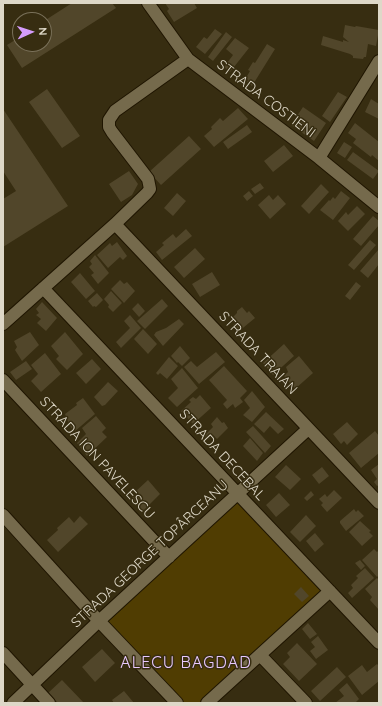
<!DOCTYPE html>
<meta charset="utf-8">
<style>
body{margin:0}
#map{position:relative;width:382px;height:706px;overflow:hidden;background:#372d11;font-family:Quicksand,sans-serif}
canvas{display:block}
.frame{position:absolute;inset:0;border:4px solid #ded8c8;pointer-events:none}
.north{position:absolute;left:12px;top:12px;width:40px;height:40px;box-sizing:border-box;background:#372d11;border:1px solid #7a715a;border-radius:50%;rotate:87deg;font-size:11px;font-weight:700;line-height:16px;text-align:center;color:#ded8c8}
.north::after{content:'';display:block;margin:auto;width:14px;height:18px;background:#d59cfb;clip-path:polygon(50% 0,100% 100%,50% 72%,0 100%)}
</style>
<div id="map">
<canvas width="382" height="706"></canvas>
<div class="frame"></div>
<div class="north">N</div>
</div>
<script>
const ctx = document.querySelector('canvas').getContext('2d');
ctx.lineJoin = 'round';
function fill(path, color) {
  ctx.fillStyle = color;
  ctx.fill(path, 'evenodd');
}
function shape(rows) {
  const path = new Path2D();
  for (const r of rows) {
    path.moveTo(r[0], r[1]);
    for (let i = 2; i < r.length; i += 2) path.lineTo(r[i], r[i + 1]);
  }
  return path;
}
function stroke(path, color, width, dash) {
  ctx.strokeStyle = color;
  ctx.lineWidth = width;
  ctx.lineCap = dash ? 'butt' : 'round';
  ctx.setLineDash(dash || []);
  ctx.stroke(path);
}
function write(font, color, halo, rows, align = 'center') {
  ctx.font = font + ' Quicksand,sans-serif';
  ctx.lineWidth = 3;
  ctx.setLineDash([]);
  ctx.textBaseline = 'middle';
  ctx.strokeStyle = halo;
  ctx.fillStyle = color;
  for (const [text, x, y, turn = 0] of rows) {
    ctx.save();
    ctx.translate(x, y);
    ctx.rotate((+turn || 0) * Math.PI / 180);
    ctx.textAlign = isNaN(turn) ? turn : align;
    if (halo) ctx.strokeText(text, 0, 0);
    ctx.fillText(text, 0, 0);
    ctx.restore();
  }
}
const green = shape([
 [239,497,326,591,207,703,177,703,99,621]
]);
const building = shape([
 [72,3,112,3,116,8,22,68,7,45,20,37,20,44,44,44,44,21],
 [165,3,194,3,197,8,174,22,167,11,169,9],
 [345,25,355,27,356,26,379,30,376,46,368,44,366,57,364,57,363,59,353,58,353,56,350,54,321,45,323,36,343,42,343,40,349,42,343,37],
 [215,29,222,34,205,54,196,47,204,37,207,39],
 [226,32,232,37,213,61,208,57],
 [235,38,249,48,230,72,224,67,233,55,226,49],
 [267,44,275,49,252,86,247,82,248,80,246,78,250,71,248,70,253,62,255,63],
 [47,89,80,136,62,148,29,102],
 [338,92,347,97,330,122,322,116],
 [371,99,379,104,379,119,365,112],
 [303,107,326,123,314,141,291,125],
 [238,108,248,119,214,147,204,136,212,129,211,127,220,118,223,121],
 [3,109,68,206,3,247,3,199,16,191,3,171],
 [355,123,379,142,379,161,372,155,371,157,353,143,356,139,348,133],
 [247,125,252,132,228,149,223,142],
 [189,136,201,149,161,185,149,172],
 [344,142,352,147,345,158,337,153],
 [284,145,293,156,273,172,264,161],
 [353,152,379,171,373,179,347,160],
 [129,171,138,184,132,195,121,202,109,184],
 [260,183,264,188,255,194,251,189],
 [321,184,329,192,309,214,301,206],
 [249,191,253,196,247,201,243,196],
 [341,191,350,198,333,220,320,210,329,200,330,201,333,197,335,199],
 [177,193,186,201,173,216,164,208],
 [269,195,273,200,278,195,286,204,270,219,258,205],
 [357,206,365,214,348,231,338,221,346,212,348,215],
 [373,216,379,221,379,225,361,246,353,239],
 [186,229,192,236,162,260,156,252,164,245,162,243,173,234,176,238],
 [370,240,376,245,354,270,348,265],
 [117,242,127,256,123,260,120,257,108,268,97,255,110,243,112,246],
 [195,248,205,259,184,278,174,267],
 [379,249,379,264,368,278,360,271],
 [95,255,109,273,98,284,91,275,94,273,89,267,92,264,90,261],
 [212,272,220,285,200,297,192,284],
 [80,273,95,291,86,299,71,282],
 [120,280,124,284,127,282,135,291,124,303,111,289],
 [356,282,361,286,350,300,345,296],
 [111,291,122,303,113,312,108,307,109,305,104,299],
 [97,293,103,300,96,307,94,306,93,307,88,301],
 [162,299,168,306,145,329,137,321],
 [42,302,57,318,46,331,37,323,41,319,36,315,39,313,36,309],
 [138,303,145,311,139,317,132,309],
 [242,307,247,313,249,311,255,318,238,332,233,325,236,322,232,318,237,313,237,311],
 [130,315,141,328,121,348,116,342,130,328,124,321],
 [179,319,184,324,163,346,154,335,156,332,166,328],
 [143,329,157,344,148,354,134,339],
 [30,332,39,345,22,361,15,350,17,347,14,341],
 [65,332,83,354,67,370,56,359,59,356,51,346],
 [284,344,294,356,273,375,263,363],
 [180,346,190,358,182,366,178,362,177,363,171,356],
 [216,352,225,362,199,384,184,367,191,361,197,367],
 [45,353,61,374,41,392,31,381,38,374,31,365],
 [299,356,313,373,295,389,284,376,288,372,286,367],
 [169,357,178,366,167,379,160,373,158,375,156,373],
 [92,359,101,369,86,384,76,373],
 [26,361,32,369,16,380,10,372],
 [224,366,247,391,240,398,243,402,235,408,233,404,227,409,223,404,227,400,209,380],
 [182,368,198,388,177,407,168,398,178,388,171,379],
 [108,382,118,391,105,405,102,406,94,397],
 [252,391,265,407,252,422,243,415,250,408,244,400],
 [200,395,211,408,193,424,181,411,191,402,189,400,193,397,196,399],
 [83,398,95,414,74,432,69,424,65,414,77,405,76,403],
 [266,412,284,429,278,434,270,426,264,433,254,424],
 [96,416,106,428,102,432,107,437,87,456,77,443,86,434,82,428],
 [217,417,222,423,224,422,228,428,217,439,213,435,208,440,204,436,213,427,211,424],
 [347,422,358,434,347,445,344,441,341,444,333,434],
 [253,426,271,446,265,453,246,432],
 [375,431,379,436,379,453,361,468,349,453],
 [250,438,263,453,257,461,243,446],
 [379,464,379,485,377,486,374,482,377,479,371,470],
 [286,465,301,479,290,490,275,477],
 [322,467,329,476,319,484,312,475],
 [148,480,160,494,142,512,131,499,136,494,135,492],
 [334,490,342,498,327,512,321,505,323,503,319,499,325,494,327,497],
 [311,491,314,495,307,501,304,498],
 [279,493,290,505,276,517,266,505],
 [354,509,356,512,358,510,364,516,346,531,340,523,340,521],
 [306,515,316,526,300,542,290,532],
 [80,516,88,524,58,552,47,540,58,530,57,528,69,517,74,523],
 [360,521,371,531,369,532,373,536,362,546,349,532],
 [315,533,324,544,315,552,306,541],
 [374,549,377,552,379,550,379,575,377,577,362,560],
 [360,560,365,566,361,570,355,563],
 [365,568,374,578,352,598,348,593,353,588,351,585,358,578,356,576],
 [377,578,379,580,379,610,370,600,372,597,365,589],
 [301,587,309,596,302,602,294,594],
 [308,623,317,634,310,639,302,629],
 [318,636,328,650,316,659,310,651,315,647,311,642],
 [297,643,317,664,299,681,283,664,290,657,287,653],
 [102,649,115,663,95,682,82,667],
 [377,664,379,666,379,681,362,695,348,676,362,665,367,672],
 [337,667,346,677,320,701,311,691],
 [62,680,84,703,58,703,48,693],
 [347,683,359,699,355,703,335,703,344,696,339,690],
 [124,691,134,703,114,703,112,700]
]);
const minor = shape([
 [148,3,188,59,319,158,379,207],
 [319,158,379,61],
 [115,224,379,503],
 [43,288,379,643],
 [3,324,115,224,147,193,150,189,148,179,112,132,109,127,109,120,115,111,188,59],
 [3,380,169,557],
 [3,515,99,621,177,703],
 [3,653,49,703],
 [260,655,306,703],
 [13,703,99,621,308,429],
 [207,703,330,591]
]);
const streetNames = [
 ["STRADA COSTIENI",266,99,37],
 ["STRADA TRAIAN",258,353,47],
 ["STRADA DECEBAL",222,455,47],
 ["STRADA ION PAVELESCU",97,458,47],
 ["STRADA GEORGE TOPÂRCEANU",150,554,-43]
];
const quarterNames = [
 ["ALECU BAGDAD",186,663]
];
fill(green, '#503d02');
fill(building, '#51462a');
stroke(minor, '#1f1500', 14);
stroke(minor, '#756a4c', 12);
write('14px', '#ded8c8', '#372d11', streetNames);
ctx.letterSpacing = '1px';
write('16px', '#e9c9ff', '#372d11', quarterNames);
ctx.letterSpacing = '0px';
</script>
